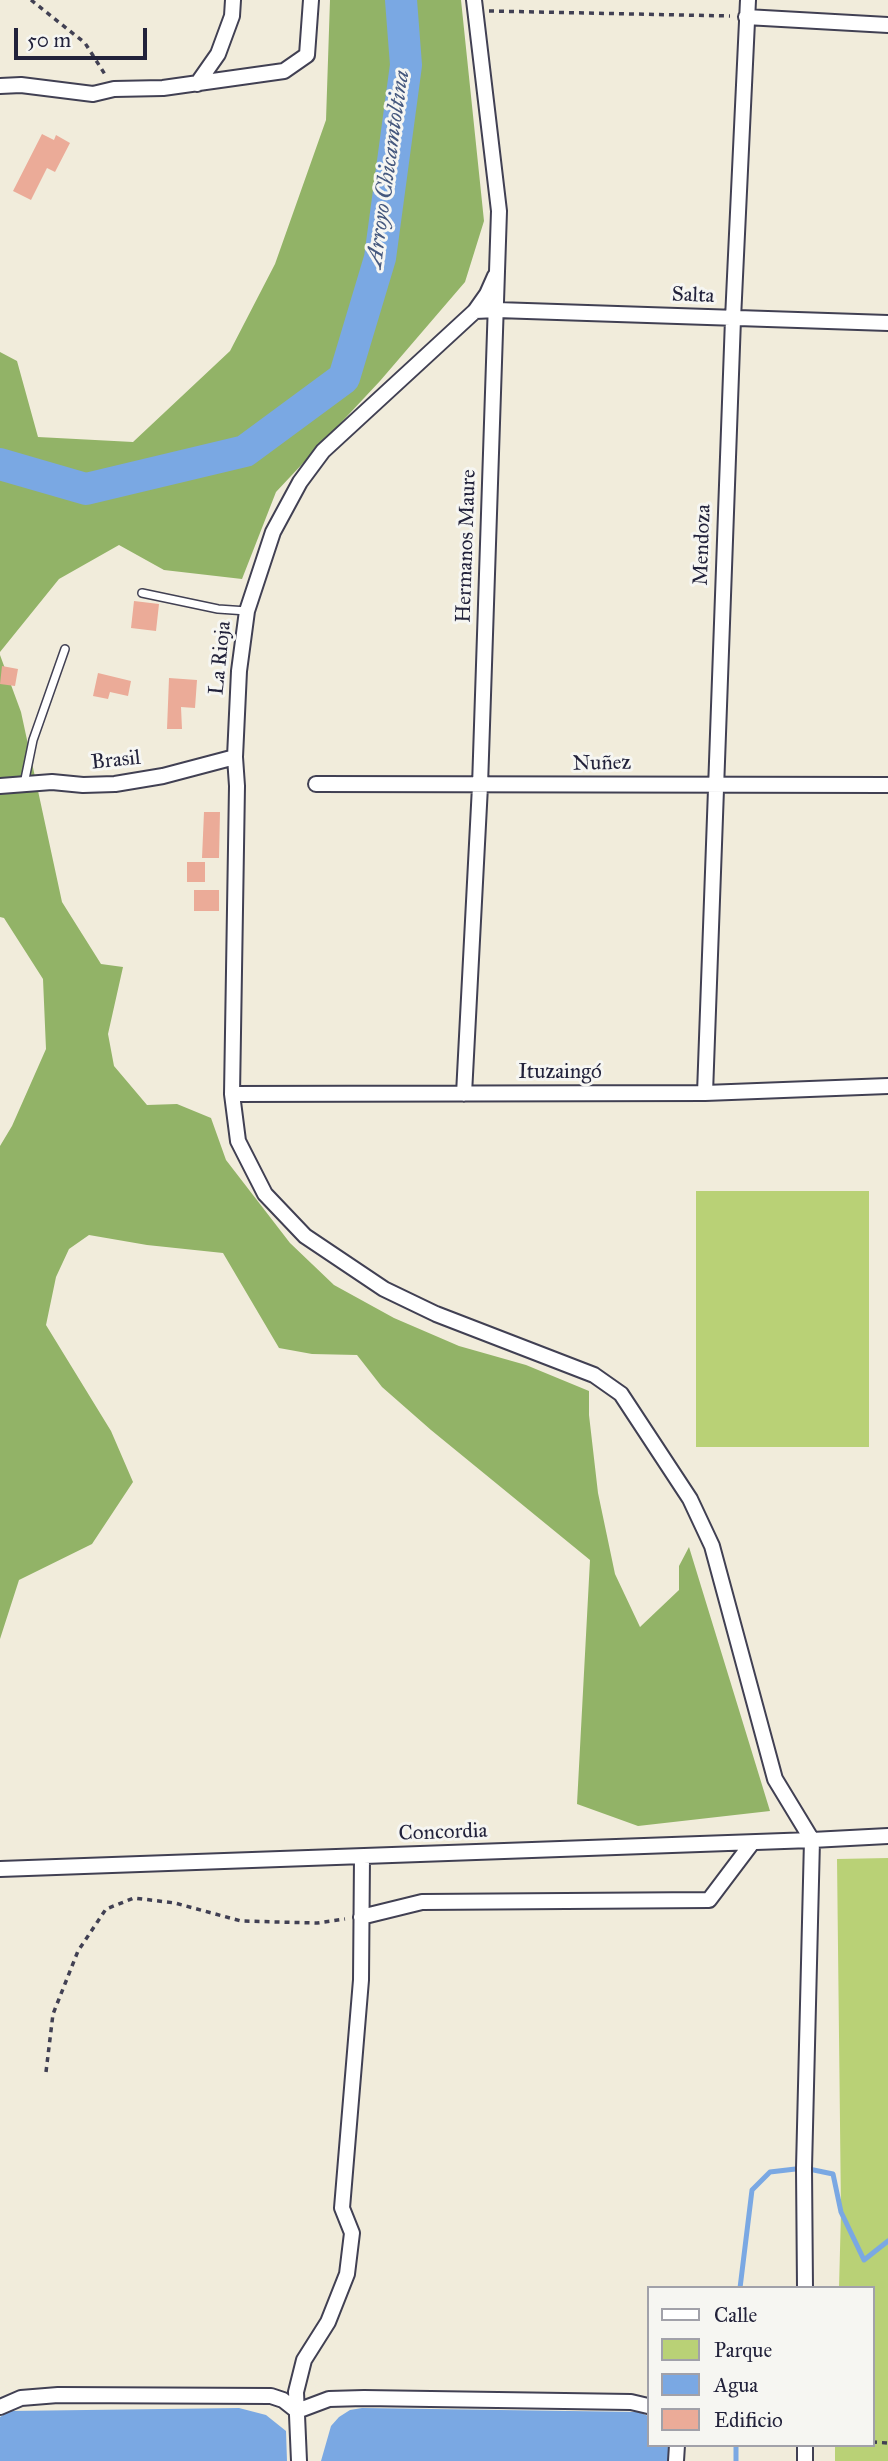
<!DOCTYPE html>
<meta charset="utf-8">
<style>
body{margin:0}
#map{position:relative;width:888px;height:2461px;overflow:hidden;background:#f1ecdb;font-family:"IM FELL Great Primer",serif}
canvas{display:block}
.legend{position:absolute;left:647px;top:2286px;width:228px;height:161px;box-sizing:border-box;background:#f6f6f2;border:2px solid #a1a1a9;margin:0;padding:9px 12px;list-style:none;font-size:21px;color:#22223b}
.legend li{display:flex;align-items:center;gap:14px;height:35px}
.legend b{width:35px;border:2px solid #a1a1a9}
.scale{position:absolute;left:14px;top:28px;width:133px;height:32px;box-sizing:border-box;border:4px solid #22223b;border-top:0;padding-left:9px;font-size:21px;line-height:24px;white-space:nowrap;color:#22223b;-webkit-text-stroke:5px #f6f6f2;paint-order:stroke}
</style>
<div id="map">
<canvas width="888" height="2461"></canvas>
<ul class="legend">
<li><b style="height:9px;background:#fff"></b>Calle</li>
<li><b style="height:19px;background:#b9d176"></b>Parque</li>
<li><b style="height:19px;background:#7aa8e3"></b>Agua</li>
<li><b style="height:19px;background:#ebab98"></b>Edificio</li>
</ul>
<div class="scale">50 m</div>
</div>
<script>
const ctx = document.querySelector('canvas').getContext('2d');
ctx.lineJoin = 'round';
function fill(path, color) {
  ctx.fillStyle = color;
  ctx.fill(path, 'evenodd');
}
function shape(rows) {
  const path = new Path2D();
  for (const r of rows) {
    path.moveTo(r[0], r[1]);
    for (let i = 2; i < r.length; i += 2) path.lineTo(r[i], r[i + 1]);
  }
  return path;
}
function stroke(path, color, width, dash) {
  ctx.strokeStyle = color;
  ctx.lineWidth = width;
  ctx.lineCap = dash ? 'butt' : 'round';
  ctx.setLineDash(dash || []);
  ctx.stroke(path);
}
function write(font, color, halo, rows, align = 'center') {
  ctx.font = font + ' "IM FELL Great Primer",serif';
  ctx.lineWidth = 6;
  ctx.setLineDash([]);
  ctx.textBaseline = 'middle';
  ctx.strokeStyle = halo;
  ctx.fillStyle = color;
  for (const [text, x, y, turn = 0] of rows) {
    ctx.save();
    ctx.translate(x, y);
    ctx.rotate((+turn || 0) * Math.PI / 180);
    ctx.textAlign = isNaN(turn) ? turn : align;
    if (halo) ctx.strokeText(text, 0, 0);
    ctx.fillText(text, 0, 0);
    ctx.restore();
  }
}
const green = shape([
 [696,1191,869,1191,869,1447,696,1447],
 [888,1858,888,2461,835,2461,835,2445,872,2445,872,2288,839,2288,841,2212,837,1859]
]);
const forest = shape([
 [330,0,461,0,484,221,465,282,380,381,276,492,242,579,164,570,119,545,59,579,0,652,0,352,17,361,38,437,133,442,230,351,275,264,326,120],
 [0,655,21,712,62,902,101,964,123,967,108,1034,114,1066,147,1105,177,1104,211,1118,226,1160,290,1243,334,1285,394,1318,459,1346,526,1365,589,1391,589,1415,598,1493,615,1574,640,1627,679,1590,679,1566,689,1547,770,1811,638,1826,577,1804,590,1560,431,1430,382,1387,357,1355,312,1354,279,1348,223,1253,147,1245,89,1235,69,1249,56,1277,46,1325,111,1431,133,1482,92,1544,19,1580,0,1639,0,1146,12,1126,46,1049,43,979,4,918,0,917]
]);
const water = shape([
 [239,2408,266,2415,286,2431,287,2461,0,2461,0,2417,10,2411],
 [362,2408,639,2412,648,2416,648,2445,673,2445,672,2461,321,2461,331,2426,339,2417,350,2410]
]);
const stream = shape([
 [740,2288,752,2190,770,2172,804,2168,833,2174,841,2212,864,2260,888,2241],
 [736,2461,736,2445]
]);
const river = shape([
 [0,464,86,489,245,451,344,378,380,258,406,65,401,0]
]);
const building = shape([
 [42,134,54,140,56,135,70,143,55,172,47,168,31,200,13,191],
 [134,601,159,604,156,631,131,628],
 [2,666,18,669,15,686,0,684],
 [98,673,131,681,128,696,110,692,108,699,93,696],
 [169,678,197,680,195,708,181,707,182,729,167,729],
 [204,812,220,812,219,858,202,858],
 [187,862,205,862,205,882,187,882],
 [194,890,219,890,219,911,194,911]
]);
const path = shape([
 [31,0,85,43,106,76],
 [489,11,730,16],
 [46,2072,53,2014,78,1951,106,1909,134,1898,175,1903,241,1921,317,1923,345,1919],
 [872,2442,888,2443]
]);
const service = shape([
 [142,593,218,609,247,611],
 [24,784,33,740,65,649]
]);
const minor = shape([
 [746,17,888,25],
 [197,84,218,54,232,16,233,0],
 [0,86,21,85,93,94,114,89,163,88,284,71,307,55,311,0],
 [475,311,487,294,495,276],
 [316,784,888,785],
 [0,786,52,782,83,785,115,784,163,776,235,757],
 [705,1093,733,319,748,0],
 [232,1094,705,1093,888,1086],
 [464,1094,480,786,499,211,474,0],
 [0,1869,812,1840,888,1836],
 [361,1917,422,1902,709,1900,752,1843],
 [805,2288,804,2168,812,1840,775,1779,712,1546,690,1499,621,1394,594,1375,436,1314,384,1289,305,1236,265,1194,238,1141,232,1094,237,786,235,757,239,671,247,611,273,532,300,482,323,451,475,311,497,310,888,323],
 [0,2407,21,2398,58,2395,271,2396,283,2400,297,2411,329,2399,364,2398,631,2402,648,2406],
 [299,2461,296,2392,304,2360,328,2322,347,2274,352,2233,342,2208,361,1980,362,1857],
 [676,2461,677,2445],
 [805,2461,805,2445]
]);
const streetNames = [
 ["Salta",693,296,2],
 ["Mendoza",703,545,-88],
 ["Hermanos Maure",467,546,-88],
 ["La Rioja",221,658,-84],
 ["Brasil",116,761,-6],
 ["Nuñez",602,764,-1],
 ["Ituzaingó",560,1073],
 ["Concordia",443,1833,-2]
];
const waterNames = [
 ["Arroyo Chicamtoltina",389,169,-82]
];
fill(green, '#b9d176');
fill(forest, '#92b367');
fill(water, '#7aa8e3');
stroke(stream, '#7aa8e3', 5);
stroke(river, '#7aa8e3', 32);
fill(building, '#ebab98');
stroke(service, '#414053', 10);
stroke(minor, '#414053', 18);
stroke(path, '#414053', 3.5, [5, 5]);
stroke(service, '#fff', 7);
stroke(minor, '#fff', 14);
write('21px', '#22223b', '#f6f6f2', streetNames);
write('italic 23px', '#45587e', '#f6f6f2', waterNames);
</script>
